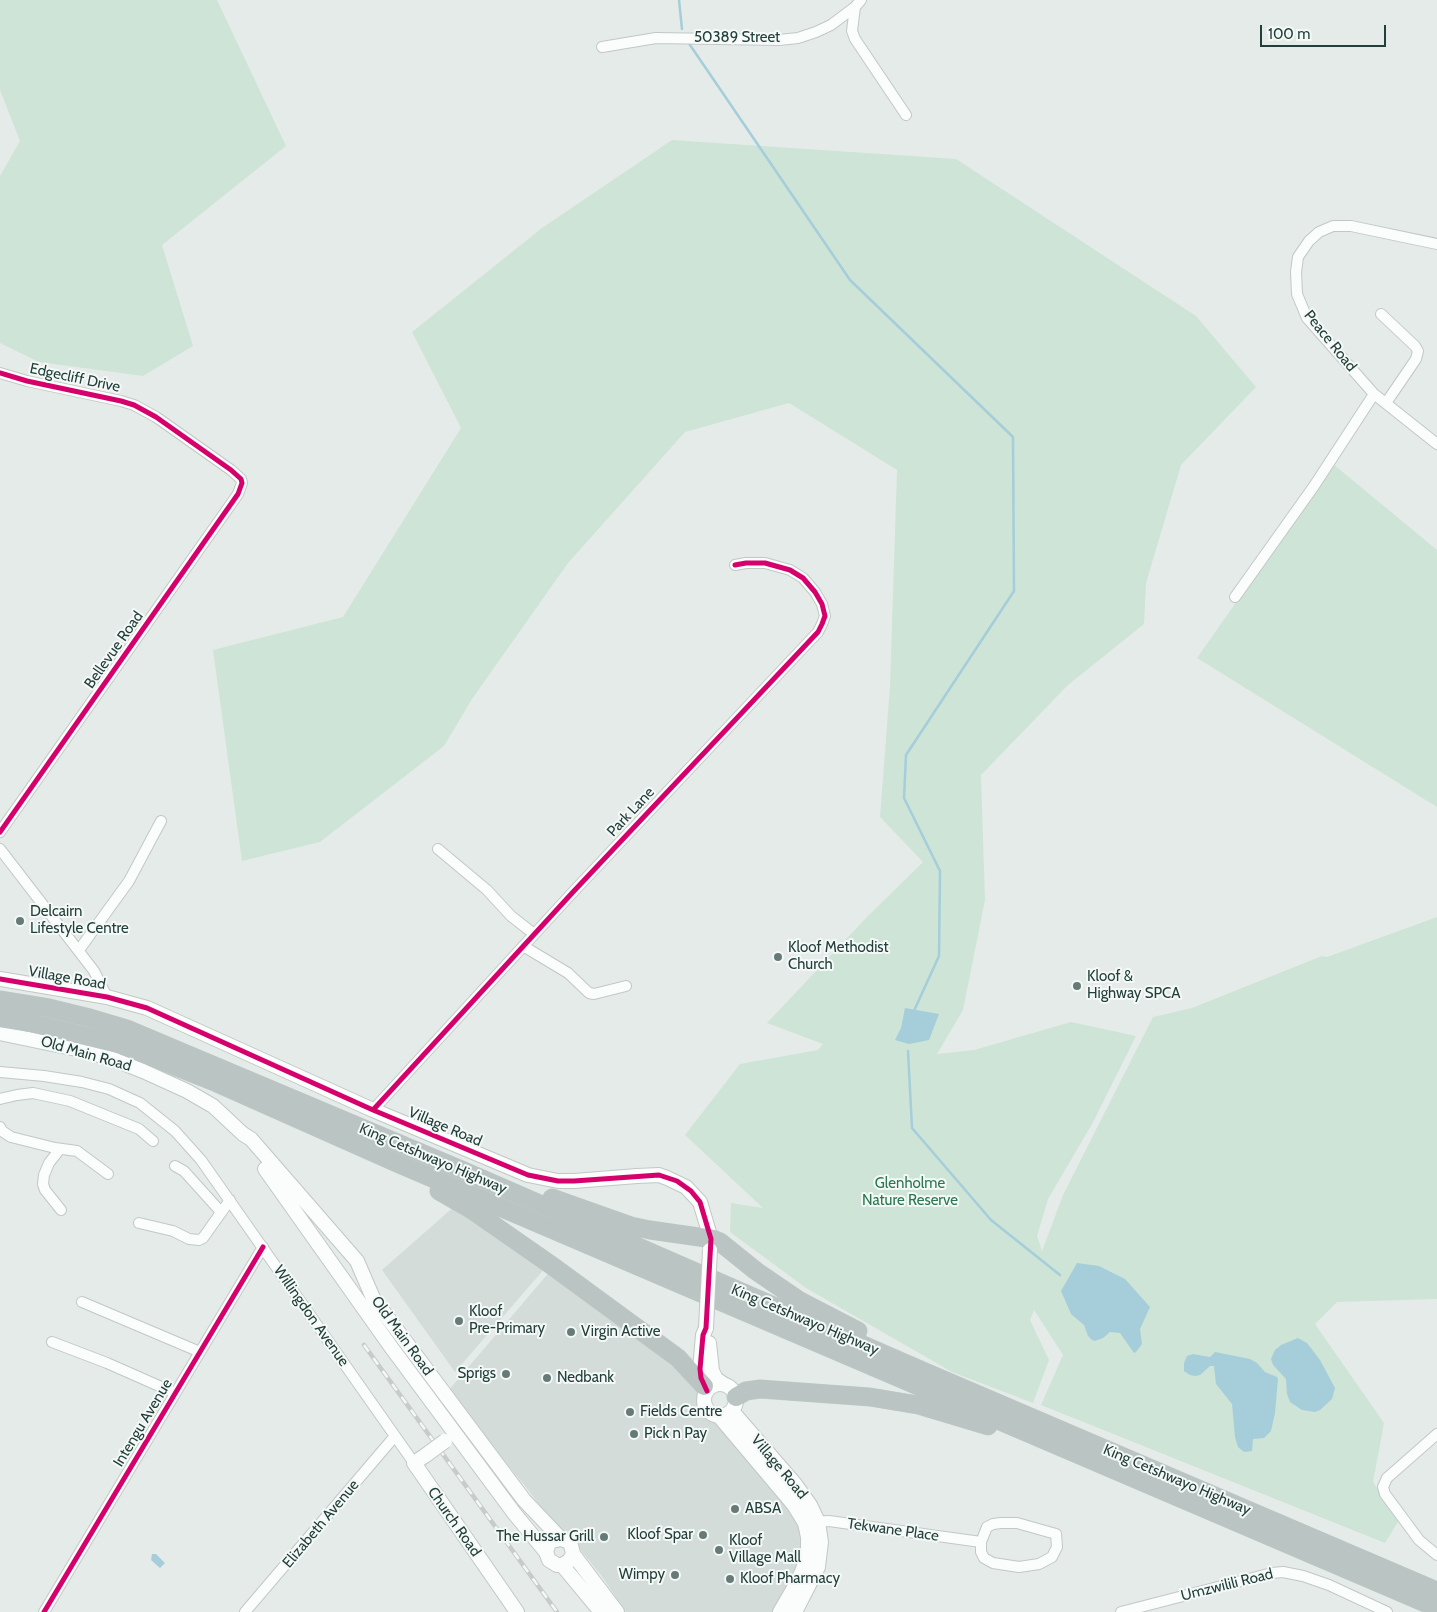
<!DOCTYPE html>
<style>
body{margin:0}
#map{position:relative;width:1437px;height:1612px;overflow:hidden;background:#e5ebe9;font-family:Cabin,sans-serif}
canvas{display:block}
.scale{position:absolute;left:1260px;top:25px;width:126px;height:22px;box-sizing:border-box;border:2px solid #223f3a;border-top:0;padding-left:6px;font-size:15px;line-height:18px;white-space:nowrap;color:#223f3a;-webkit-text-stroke:4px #f4f9f7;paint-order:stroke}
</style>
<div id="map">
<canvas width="1437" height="1612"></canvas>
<div class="scale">100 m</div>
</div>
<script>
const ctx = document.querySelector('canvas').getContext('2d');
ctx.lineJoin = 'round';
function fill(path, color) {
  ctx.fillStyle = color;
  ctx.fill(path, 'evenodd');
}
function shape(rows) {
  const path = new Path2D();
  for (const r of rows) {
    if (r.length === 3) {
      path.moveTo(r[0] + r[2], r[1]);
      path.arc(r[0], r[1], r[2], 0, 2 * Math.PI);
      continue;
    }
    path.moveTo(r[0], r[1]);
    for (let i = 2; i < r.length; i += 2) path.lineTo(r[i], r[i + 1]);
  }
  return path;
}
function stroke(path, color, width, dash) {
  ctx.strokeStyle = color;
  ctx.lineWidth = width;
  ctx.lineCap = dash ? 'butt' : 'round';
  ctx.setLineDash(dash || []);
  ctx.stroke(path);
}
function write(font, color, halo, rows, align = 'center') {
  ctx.font = font + ' Cabin,sans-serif';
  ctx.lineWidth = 4;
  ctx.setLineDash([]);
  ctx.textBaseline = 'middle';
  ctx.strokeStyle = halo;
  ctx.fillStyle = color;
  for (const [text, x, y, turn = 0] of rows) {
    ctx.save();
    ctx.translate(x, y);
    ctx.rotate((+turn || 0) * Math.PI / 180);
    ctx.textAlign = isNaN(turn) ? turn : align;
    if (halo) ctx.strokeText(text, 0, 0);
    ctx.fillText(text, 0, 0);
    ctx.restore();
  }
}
const built = shape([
 [457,1204,546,1267,455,1372,382,1270],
 [552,1269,683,1368,705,1396,705,1405,707,1411,711,1416,719,1419,800,1518,806,1548,778,1612,626,1612,601,1575,582,1552,574,1540,552,1522,529,1491,448,1391]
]);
const green = shape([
 [0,0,217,0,286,146,162,245,193,346,143,376,39,362,0,343,0,176,20,141,0,90],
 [672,140,956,159,1196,316,1256,387,1181,465,1146,583,1144,624,1068,685,981,775,985,900,963,1010,937,1054,974,1050,1071,1022,1136,1036,1092,1124,1048,1199,1037,1236,1042,1251,1063,1195,1153,1017,1192,1008,1322,956,1327,957,1437,917,1437,1299,1337,1302,1315,1324,1384,1423,1373,1482,1399,1520,1385,1543,1041,1405,1063,1355,1034,1310,1030,1320,1049,1360,1033,1403,952,1372,806,1288,730,1232,731,1203,763,1208,685,1135,740,1064,818,1050,823,1044,767,1023,867,917,923,862,880,817,890,686,897,470,789,403,685,432,568,563,472,699,444,746,320,842,242,861,213,650,343,617,461,428,412,332,542,228],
 [1333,464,1437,550,1437,807,1197,658]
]);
const water = shape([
 [905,1008,939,1014,929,1040,909,1044,895,1040,901,1028],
 [1077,1263,1099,1266,1125,1279,1150,1307,1140,1329,1142,1344,1136,1352,1134,1353,1120,1333,1110,1332,1103,1338,1095,1341,1092,1340,1088,1336,1084,1325,1071,1314,1061,1291],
 [1298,1338,1307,1343,1320,1360,1335,1388,1332,1399,1320,1410,1315,1412,1302,1410,1290,1402,1287,1394,1286,1379,1273,1365,1271,1359,1275,1350,1281,1345],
 [1215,1352,1250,1359,1257,1363,1265,1372,1277,1377,1278,1379,1275,1413,1271,1431,1264,1438,1253,1439,1252,1451,1244,1452,1238,1447,1235,1437,1232,1404,1216,1384,1214,1366,1210,1366,1200,1375,1195,1376,1190,1375,1184,1371,1184,1363,1187,1356,1193,1354,1210,1357],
 [152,1554,156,1554,165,1563,160,1568,151,1560]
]);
const stream = shape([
 [679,0,682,29],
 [688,42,850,280,1013,437,1014,591,906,755,904,798,940,871,939,956,913,1013],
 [908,1051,912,1128,991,1220,1060,1275]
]);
const street = shape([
 [855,7,852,31,855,39,906,115],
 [602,47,656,38,779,40,798,38,816,32,831,25,855,7,861,0],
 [1437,244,1351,226,1333,226,1319,232,1309,241,1298,257,1296,272,1297,294,1307,318,1374,394,1437,444],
 [1381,314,1415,346,1418,351,1416,359,1386,403],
 [0,373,27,381,121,401,134,405,156,417,231,470,241,479,242,483,238,494,0,832],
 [1235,597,1314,486,1374,394],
 [0,849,94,971,107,997],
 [438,849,487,890,511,916,534,934],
 [523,946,568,973,589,993,594,994,626,986],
 [79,950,129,881,161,821],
 [0,1072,44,1076,82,1082,109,1089,140,1103,175,1131,201,1160,414,1463],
 [0,1099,17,1095,33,1093,70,1101,139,1129,153,1141],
 [373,1110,573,892,818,632,822,624,825,616,822,604,815,592,803,578,790,570,765,563,746,563,735,565],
 [0,1127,2,1131,11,1137,55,1148,77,1151,108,1174],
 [60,1149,49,1163,44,1175,43,1184,45,1190,61,1210],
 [175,1166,184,1171,221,1212],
 [139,1223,173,1231,189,1239,199,1240,203,1238,230,1200],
 [82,1302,200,1352],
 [52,1342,107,1363,175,1393],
 [1437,1434,1387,1478,1383,1487,1385,1494,1419,1540,1437,1555],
 [811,1522,829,1521,981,1542],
 [1001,1523,1017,1523,1056,1534,1057,1547,1052,1557,1039,1564,1019,1567,993,1563,984,1558,981,1552,981,1542,987,1527,993,1524,1001,1523],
 [44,1612,263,1247],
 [245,1612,395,1436],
 [1121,1612,1272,1573,1283,1572,1303,1576,1329,1585,1387,1612]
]);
const secondary = shape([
 [0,979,107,997,147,1008,373,1110,528,1175,558,1181,574,1181,637,1176,659,1175,667,1178,686,1187,700,1202,711,1239,710,1246],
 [0,1033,81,1050,113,1059,143,1071,187,1091,213,1106,243,1134,251,1139,357,1261,373,1298,524,1500,561,1539,569,1542,571,1545,573,1554,569,1561,562,1565,557,1565,549,1560,546,1552,549,1543,552,1541,561,1539],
 [265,1169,391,1347,514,1513,546,1552],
 [709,1343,712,1371,716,1379,725,1385],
 [720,1400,16],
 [704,1386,700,1369,703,1335,706,1328],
 [732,1411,795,1484,810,1505,818,1522,821,1542,818,1567,795,1612],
 [719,1416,794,1505,805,1523,808,1537,808,1557,798,1581,780,1612],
 [426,1455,414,1463,517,1612],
 [573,1554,617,1612],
 [562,1565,601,1612]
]);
const highway = shape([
 [0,1000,49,1008,90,1018,127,1029,464,1171,925,1372,1437,1591],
 [0,1018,35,1024,118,1044,217,1083,397,1163,1437,1608],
 [439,1191,472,1210,551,1265,678,1358,704,1386],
 [552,1198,631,1226,650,1230,713,1239,720,1242,756,1271,800,1301,858,1331],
 [736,1397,746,1391,760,1389,870,1397,918,1405,988,1426]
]);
const rail = shape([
 [364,1345,557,1612]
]);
const secondaryBridge = shape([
 [706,1328,710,1250],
 [426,1455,445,1441]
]);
const cycleway = shape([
 [0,373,27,381,121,401,134,405,156,417,231,470,241,479,242,483,238,494,0,832],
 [0,979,107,997,147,1008,373,1110,528,1175,558,1181,574,1181,659,1175,677,1181,691,1191,700,1202,711,1239,706,1328,703,1335,700,1369,701,1378,707,1391],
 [373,1110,573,892,818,632,822,624,825,616,822,604,815,592,803,578,790,570,765,563,746,563,735,565],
 [44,1612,263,1247]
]);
const markers = [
 [20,921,5,"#667b77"],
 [778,957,5,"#667b77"],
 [1077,986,5,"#667b77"],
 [459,1321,5,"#667b77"],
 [571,1332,5,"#667b77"],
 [506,1374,5,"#667b77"],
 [547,1378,5,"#667b77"],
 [630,1412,5,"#667b77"],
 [634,1434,5,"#667b77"],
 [735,1509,5,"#667b77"],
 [703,1535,5,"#667b77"],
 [604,1537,5,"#667b77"],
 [719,1550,5,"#667b77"],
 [675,1575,5,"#667b77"],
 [730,1579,5,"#667b77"]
];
const streetNames = [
 ["50389 Street",737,38],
 ["Peace Road",1330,341,51],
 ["Edgecliff Drive",75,378,12],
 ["Bellevue Road",114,650,-55],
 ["Park Lane",631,812,-47],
 ["Village Road",67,978,10],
 ["Old Main Road",86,1054,16],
 ["Village Road",445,1127,23],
 ["King Cetshwayo Highway",433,1159,23],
 ["Willingdon Avenue",311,1316,55],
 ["King Cetshwayo Highway",805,1320,23],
 ["Old Main Road",402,1336,54],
 ["Intengu Avenue",143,1423,-59],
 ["Village Road",779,1467,50],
 ["King Cetshwayo Highway",1177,1480,23],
 ["Church Road",454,1522,55],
 ["Elizabeth Avenue",321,1524,-50],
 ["Tekwane Place",893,1530,8],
 ["Umzwilili Road",1227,1585,-14]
];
const poiNames = [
 ["Delcairn",30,912],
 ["Lifestyle Centre",30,929],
 ["Kloof Methodist",788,948],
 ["Church",788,965],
 ["Kloof &",1087,977],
 ["Highway SPCA",1087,994],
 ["Kloof",469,1312],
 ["Pre-Primary",469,1329],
 ["Virgin Active",581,1332],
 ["Sprigs",496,1374,"right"],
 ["Nedbank",557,1378],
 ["Fields Centre",640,1412],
 ["Pick n Pay",644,1434],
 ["ABSA",745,1509],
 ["Kloof Spar",693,1535,"right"],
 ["The Hussar Grill",594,1537,"right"],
 ["Kloof",729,1541],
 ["Village Mall",729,1558],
 ["Wimpy",665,1575,"right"],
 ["Kloof Pharmacy",740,1579]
];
const parkNames = [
 ["Glenholme",910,1184],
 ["Nature Reserve",910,1201]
];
fill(built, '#d3dcd9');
fill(green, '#cee4d7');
fill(water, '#a5ceda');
stroke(stream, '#a5ceda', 2.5);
stroke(street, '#c2c8c6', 12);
stroke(secondary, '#c1c8c6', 16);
stroke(highway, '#c1cac8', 19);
stroke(street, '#fbfcfc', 10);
stroke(secondary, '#fbfcfc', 14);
stroke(highway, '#bac4c2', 18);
stroke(rail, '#c7ccca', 4.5);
stroke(rail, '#f4f9f7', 2.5, [8]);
stroke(secondaryBridge, '#c1c8c6', 16, []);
stroke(secondaryBridge, '#fbfcfc', 14);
stroke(cycleway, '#d6006c', 5);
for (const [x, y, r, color] of markers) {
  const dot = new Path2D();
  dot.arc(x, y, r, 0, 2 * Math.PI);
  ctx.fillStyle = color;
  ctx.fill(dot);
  stroke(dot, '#f4f9f7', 2);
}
write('15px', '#223f3a', '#f4f9f7', streetNames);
write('15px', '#223f3a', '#f4f9f7', poiNames, 'left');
write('15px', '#2a7850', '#f4f9f7', parkNames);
</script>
